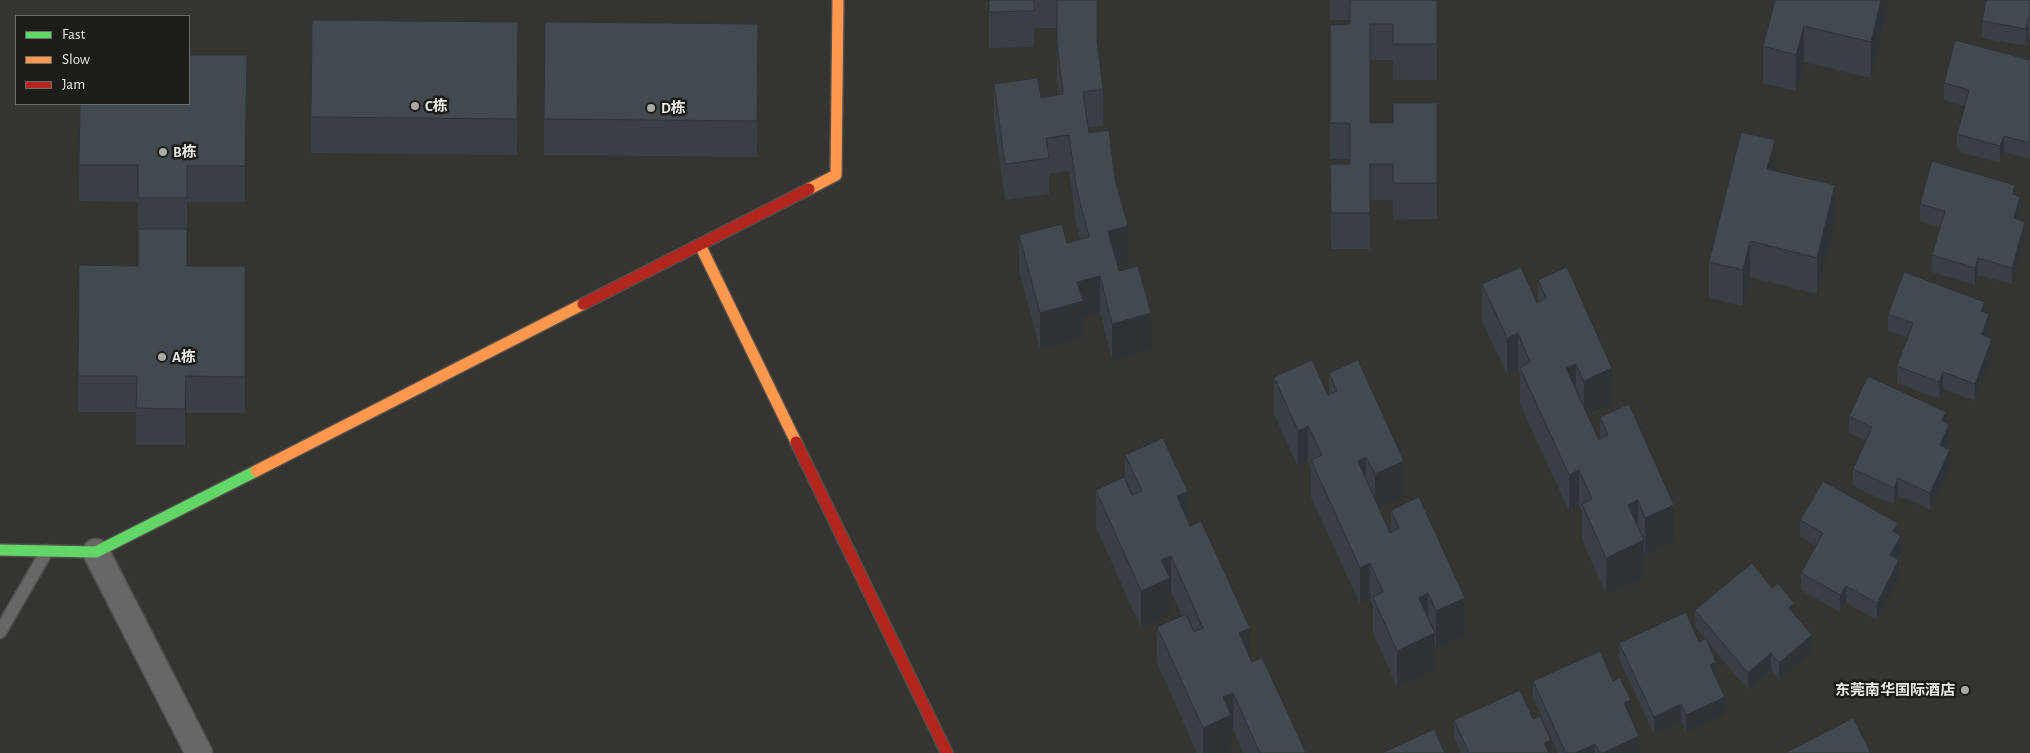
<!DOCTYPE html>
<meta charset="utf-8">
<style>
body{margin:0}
#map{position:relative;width:2030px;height:753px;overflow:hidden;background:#353430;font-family:"Alegreya Sans",sans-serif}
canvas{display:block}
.legend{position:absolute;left:15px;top:15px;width:175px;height:90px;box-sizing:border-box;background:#1d1c19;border:1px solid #6f6d6a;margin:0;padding:6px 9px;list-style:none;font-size:15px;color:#e9e7e3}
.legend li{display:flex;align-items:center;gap:10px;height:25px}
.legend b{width:25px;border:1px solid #6f6d6a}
</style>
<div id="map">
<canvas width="2030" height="753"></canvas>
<ul class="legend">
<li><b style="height:6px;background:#63d668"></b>Fast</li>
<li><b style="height:6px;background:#ff974d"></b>Slow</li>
<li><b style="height:6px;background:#b3261e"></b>Jam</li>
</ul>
</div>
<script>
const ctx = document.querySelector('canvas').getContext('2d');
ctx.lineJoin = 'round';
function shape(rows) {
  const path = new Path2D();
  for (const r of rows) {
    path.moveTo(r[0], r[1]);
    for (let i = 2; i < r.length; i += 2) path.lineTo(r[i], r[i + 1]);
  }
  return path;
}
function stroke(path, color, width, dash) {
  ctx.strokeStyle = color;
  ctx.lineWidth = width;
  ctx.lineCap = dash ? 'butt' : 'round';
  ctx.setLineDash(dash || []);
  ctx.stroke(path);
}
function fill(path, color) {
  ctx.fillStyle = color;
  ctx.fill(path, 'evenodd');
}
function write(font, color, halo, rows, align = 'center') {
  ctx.font = font + ' "Alegreya Sans","Noto Sans SC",sans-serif';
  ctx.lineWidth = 5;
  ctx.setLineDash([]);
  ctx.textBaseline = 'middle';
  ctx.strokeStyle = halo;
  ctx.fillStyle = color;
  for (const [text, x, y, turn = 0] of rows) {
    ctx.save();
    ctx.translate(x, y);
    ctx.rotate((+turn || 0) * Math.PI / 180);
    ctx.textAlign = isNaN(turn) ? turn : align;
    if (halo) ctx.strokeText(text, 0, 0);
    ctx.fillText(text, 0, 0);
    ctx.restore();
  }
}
const lane = shape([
 [0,632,47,551]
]);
const street = shape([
 [96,552,199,753]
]);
const fast = shape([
 [0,550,96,552,256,471]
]);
const slow = shape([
 [809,189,836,175,838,0],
 [700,245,796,442],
 [256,471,583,304]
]);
const jam = shape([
 [583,304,809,189],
 [796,442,947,753]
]);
const wall = shape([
 [989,0,1097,0,1097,40,1103,89,1103,126,1088,128,1089,133,1115,179,1128,262,1117,265,1151,349,1112,360,1100,312,1083,317,1083,337,1040,349,1019,271,1019,235,1067,243,1080,239,1076,223,1069,171,1049,174,1049,194,1005,200,994,120,994,84,1041,98,1059,95,1057,79,1057,28,1034,28,1034,47,989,48],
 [1330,0,1437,0,1437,80,1393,80,1393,60,1370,60,1370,123,1393,123,1437,103,1437,219,1393,220,1393,200,1370,200,1370,249,1331,249,1330,164,1350,164,1350,159,1330,159,1330,25,1350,24,1350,20,1330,20],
 [1775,0,1888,0,1888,6,1871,78,1804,62,1796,91,1763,83,1763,46],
 [2030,0,2030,36,2028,36,2026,46,1982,38,1982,21],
 [518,58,517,155,311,153,311,117],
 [758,60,757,157,544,155,544,119],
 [2030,60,2030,159,2004,152,2000,163,1957,151,1957,134,1965,106,1944,100,1944,83],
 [247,91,245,202,187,202,187,266,245,266,245,413,186,413,185,445,136,445,136,412,78,412,78,376,138,266,138,202,79,201,80,104],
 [1775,171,1835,222,1817,294,1750,277,1743,306,1709,298,1709,262],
 [2015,195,2020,214,2019,220,2025,238,2012,284,1978,275,1975,285,1932,272,1932,255,1940,227,1920,221,1920,204],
 [1538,280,1612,404,1588,416,1599,440,1600,439,1600,417,1674,541,1645,555,1644,552,1644,577,1606,594,1582,540,1582,511,1579,506,1569,511,1520,404,1520,375,1518,369,1507,374,1482,321,1482,284,1537,303,1538,302],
 [1985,312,1989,331,1987,337,1992,356,1975,401,1943,389,1939,399,1897,383,1897,366,1907,338,1888,331,1888,314],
 [1329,373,1404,497,1379,509,1390,533,1391,532,1391,510,1465,634,1436,648,1435,645,1435,670,1397,687,1373,633,1373,606,1370,599,1360,604,1311,497,1311,468,1308,462,1298,467,1274,414,1274,377,1328,395,1329,395],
 [1849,416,1946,423,1949,442,1947,448,1950,467,1930,510,1898,495,1894,505,1853,486,1853,469,1866,441,1849,433],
 [1125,455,1188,519,1252,662,1306,753,1243,753,1233,729,1231,730,1231,751,1228,753,1197,753,1157,663,1157,627,1182,616,1171,592,1170,593,1170,614,1141,628,1096,527,1096,490,1125,480],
 [1800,520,1898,534,1901,553,1897,559,1899,577,1877,620,1846,603,1840,612,1801,590,1801,573,1816,546,1800,537],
 [1695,610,1794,615,1812,652,1779,679,1771,670,1748,690,1707,641,1725,714,1686,732,1681,721,1654,734,1619,659,1619,643,1699,642,1705,638,1695,627],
 [1533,681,1613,681,1631,717,1639,753,1558,753,1533,698],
 [1533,719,1551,753,1461,753,1454,737,1454,720]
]);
const shadedWall = shape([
 [1881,0,1888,0,1888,6,1871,78,1871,42],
 [2028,19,2028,36,2026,46,2026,29],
 [1804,26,1804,62,1796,91,1796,55],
 [247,55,247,91,245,202,245,166],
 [2004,136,2004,152,2000,163,2000,146],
 [1775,140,1775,176,1767,169],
 [1835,185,1835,222,1817,294,1817,258],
 [2015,185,2015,202,2013,194],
 [2020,197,2020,214,2014,235,2014,218],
 [2025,222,2025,238,2012,284,2012,268],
 [1128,226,1128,262,1108,268,1108,231],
 [1750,241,1750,277,1743,306,1743,270],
 [1978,258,1978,275,1975,285,1975,268],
 [1100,276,1100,312,1083,317,1083,337,1040,349,1040,313,1077,282],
 [1985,302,1985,319,1981,311],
 [1151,313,1151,349,1112,360,1112,324],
 [1989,314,1989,331,1982,351,1982,334],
 [1518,333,1518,369,1507,374,1507,338],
 [1992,339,1992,356,1975,401,1975,384],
 [1576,364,1576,400,1566,368],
 [1612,368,1612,404,1584,417,1584,381],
 [1943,372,1943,389,1939,399,1939,382],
 [186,376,186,413,185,445,185,409],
 [1946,412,1946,429,1942,421],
 [1949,425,1949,442,1940,462,1940,445],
 [1308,426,1308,462,1298,467,1298,431],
 [1950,450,1950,467,1930,510,1930,493],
 [1366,457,1366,493,1358,461],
 [1404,461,1404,497,1375,511,1375,474],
 [1579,470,1579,506,1569,511,1569,475],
 [1898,478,1898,495,1894,505,1894,488],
 [1188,492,1188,528,1177,496],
 [1638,500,1638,537,1628,505],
 [1674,505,1674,541,1645,555,1645,518],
 [1898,523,1898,540,1893,531],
 [1901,536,1901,553,1890,572,1890,555],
 [1644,540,1644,577,1606,594,1606,558],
 [1171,556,1171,592,1170,593,1170,614,1141,628,1141,591,1161,560],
 [1899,560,1899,577,1877,620,1877,603],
 [1370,563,1370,599,1360,604,1360,568],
 [1846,586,1846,603,1840,612,1840,595],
 [1428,593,1428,629,1419,598],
 [1465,598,1465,634,1436,648,1436,611],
 [1794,603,1794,620,1789,608],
 [1250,628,1250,664,1239,633],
 [1435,633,1435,670,1397,687,1397,651],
 [1812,635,1812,652,1779,679,1779,663],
 [1771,653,1771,670,1748,690,1748,673],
 [1716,662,1716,678,1710,665],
 [1233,693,1233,729,1231,730,1231,751,1228,753,1203,753,1203,728,1223,697],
 [1725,697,1725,714,1686,732,1686,715],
 [1631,700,1631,717,1624,720,1624,703],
 [1681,704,1681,721,1654,734,1654,717],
 [1639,736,1639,753,1603,753],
 [1551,740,1551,753,1544,753,1544,743],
 [1595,744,1595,753,1575,753]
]);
const building = shape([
 [989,0,1034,0,1034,11,989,12,989,0],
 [1057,0,1097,0,1097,40,1103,89,1083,92,1089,133,1109,130,1115,179,1128,226,1108,231,1119,271,1138,266,1151,313,1112,324,1100,276,1077,282,1083,301,1040,313,1019,235,1062,224,1067,243,1089,237,1076,186,1069,135,1046,138,1049,158,1005,164,994,84,1038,78,1041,98,1063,94,1057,43,1057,0],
 [1350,0,1437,0,1437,44,1393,44,1393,24,1370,24,1370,123,1393,123,1393,103,1437,103,1437,183,1393,183,1393,164,1370,164,1370,213,1331,213,1330,164,1350,164,1350,123,1330,123,1330,25,1350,24,1350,0],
 [1775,0,1881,0,1871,42,1804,26,1796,55,1763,46,1775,0],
 [1986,0,2030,0,2030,19,2028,19,2026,29,1982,21,1986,0],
 [312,20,518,22,517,119,311,117,312,20],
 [545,22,758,24,757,121,544,119,545,22],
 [1955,40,2030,60,2030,143,2004,136,2000,146,1957,134,1969,90,1944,83,1955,40],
 [189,55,247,55,245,166,187,166,187,198,138,198,138,165,79,165,80,104,189,104,189,55],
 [1741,132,1775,140,1767,169,1835,185,1817,258,1750,241,1743,270,1709,262,1741,132],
 [1932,161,2015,185,2013,194,2020,197,2014,218,2025,222,2012,268,1978,258,1975,268,1932,255,1945,211,1920,204,1932,161],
 [138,229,187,229,187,266,245,266,245,377,186,376,185,409,136,408,137,376,78,376,79,265,138,266,138,229],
 [1521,267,1537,303,1546,298,1538,280,1567,267,1612,368,1584,381,1576,364,1566,368,1599,440,1608,435,1600,417,1629,404,1674,505,1645,518,1638,500,1628,505,1644,540,1606,558,1582,504,1592,499,1579,470,1569,475,1520,368,1530,362,1518,333,1507,338,1482,284,1521,267],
 [1904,272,1985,302,1981,311,1989,314,1982,334,1992,339,1975,384,1943,372,1939,382,1897,366,1913,323,1888,314,1904,272],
 [1312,360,1328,395,1337,391,1329,373,1358,360,1404,461,1375,474,1366,457,1358,461,1390,533,1399,528,1391,510,1419,497,1465,598,1436,611,1428,593,1419,598,1435,633,1397,651,1373,597,1383,592,1370,563,1360,568,1311,460,1322,455,1308,426,1298,431,1274,377,1312,360],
 [1868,376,1946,412,1942,421,1949,425,1940,445,1950,450,1930,493,1898,478,1894,488,1853,469,1872,427,1849,416,1868,376],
 [1163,438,1188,492,1177,496,1190,526,1201,521,1250,628,1239,633,1252,662,1262,657,1306,753,1260,753,1233,693,1223,697,1231,715,1203,728,1157,627,1186,614,1194,632,1203,628,1171,556,1161,560,1170,578,1141,591,1096,490,1124,477,1132,495,1142,491,1125,455,1163,438],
 [1823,481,1898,523,1893,531,1901,536,1890,555,1899,560,1877,603,1846,586,1840,595,1801,573,1823,533,1800,520,1823,481],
 [1752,563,1772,588,1778,583,1794,603,1789,608,1812,635,1779,663,1771,653,1748,673,1695,610,1752,563],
 [1686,612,1699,642,1706,638,1716,662,1710,665,1725,697,1686,715,1681,704,1654,717,1619,643,1686,612],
 [1600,651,1613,681,1620,678,1631,700,1624,703,1639,736,1603,753,1600,753,1595,744,1575,753,1566,753,1533,681,1600,651],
 [1520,690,1533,719,1540,716,1551,740,1544,743,1549,753,1469,753,1454,720,1520,690],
 [1853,718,1871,753,1785,753,1853,718],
 [1434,729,1445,753,1382,753,1434,729]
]);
const markers = [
 [415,106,5,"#aaa8a4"],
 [651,108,5,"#aaa8a4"],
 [163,152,5,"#aaa8a4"],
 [162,357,5,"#aaa8a4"],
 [1965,690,5,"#aaa8a4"]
];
const poiNames = [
 ["C栋",425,106],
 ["D栋",661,108],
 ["B栋",173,152],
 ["A栋",172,357],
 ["东莞南华国际酒店",1955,690,"right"]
];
stroke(lane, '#52504d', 15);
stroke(street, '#52504d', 29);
stroke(fast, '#52504d', 14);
stroke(slow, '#52504d', 14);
stroke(jam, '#52504d', 14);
stroke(lane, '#686765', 12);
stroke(street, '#686765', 26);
stroke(fast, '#63d668', 11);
stroke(slow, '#ff974d', 11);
stroke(jam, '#b3261e', 11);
fill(wall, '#393f44');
fill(shadedWall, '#2e3337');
fill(building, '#42494f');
stroke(building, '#2e3337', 1);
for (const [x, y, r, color] of markers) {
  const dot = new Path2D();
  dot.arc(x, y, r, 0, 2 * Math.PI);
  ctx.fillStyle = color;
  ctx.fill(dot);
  stroke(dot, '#1d1c19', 2);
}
write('bold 15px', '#e9e7e3', '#1d1c19', poiNames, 'left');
</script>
